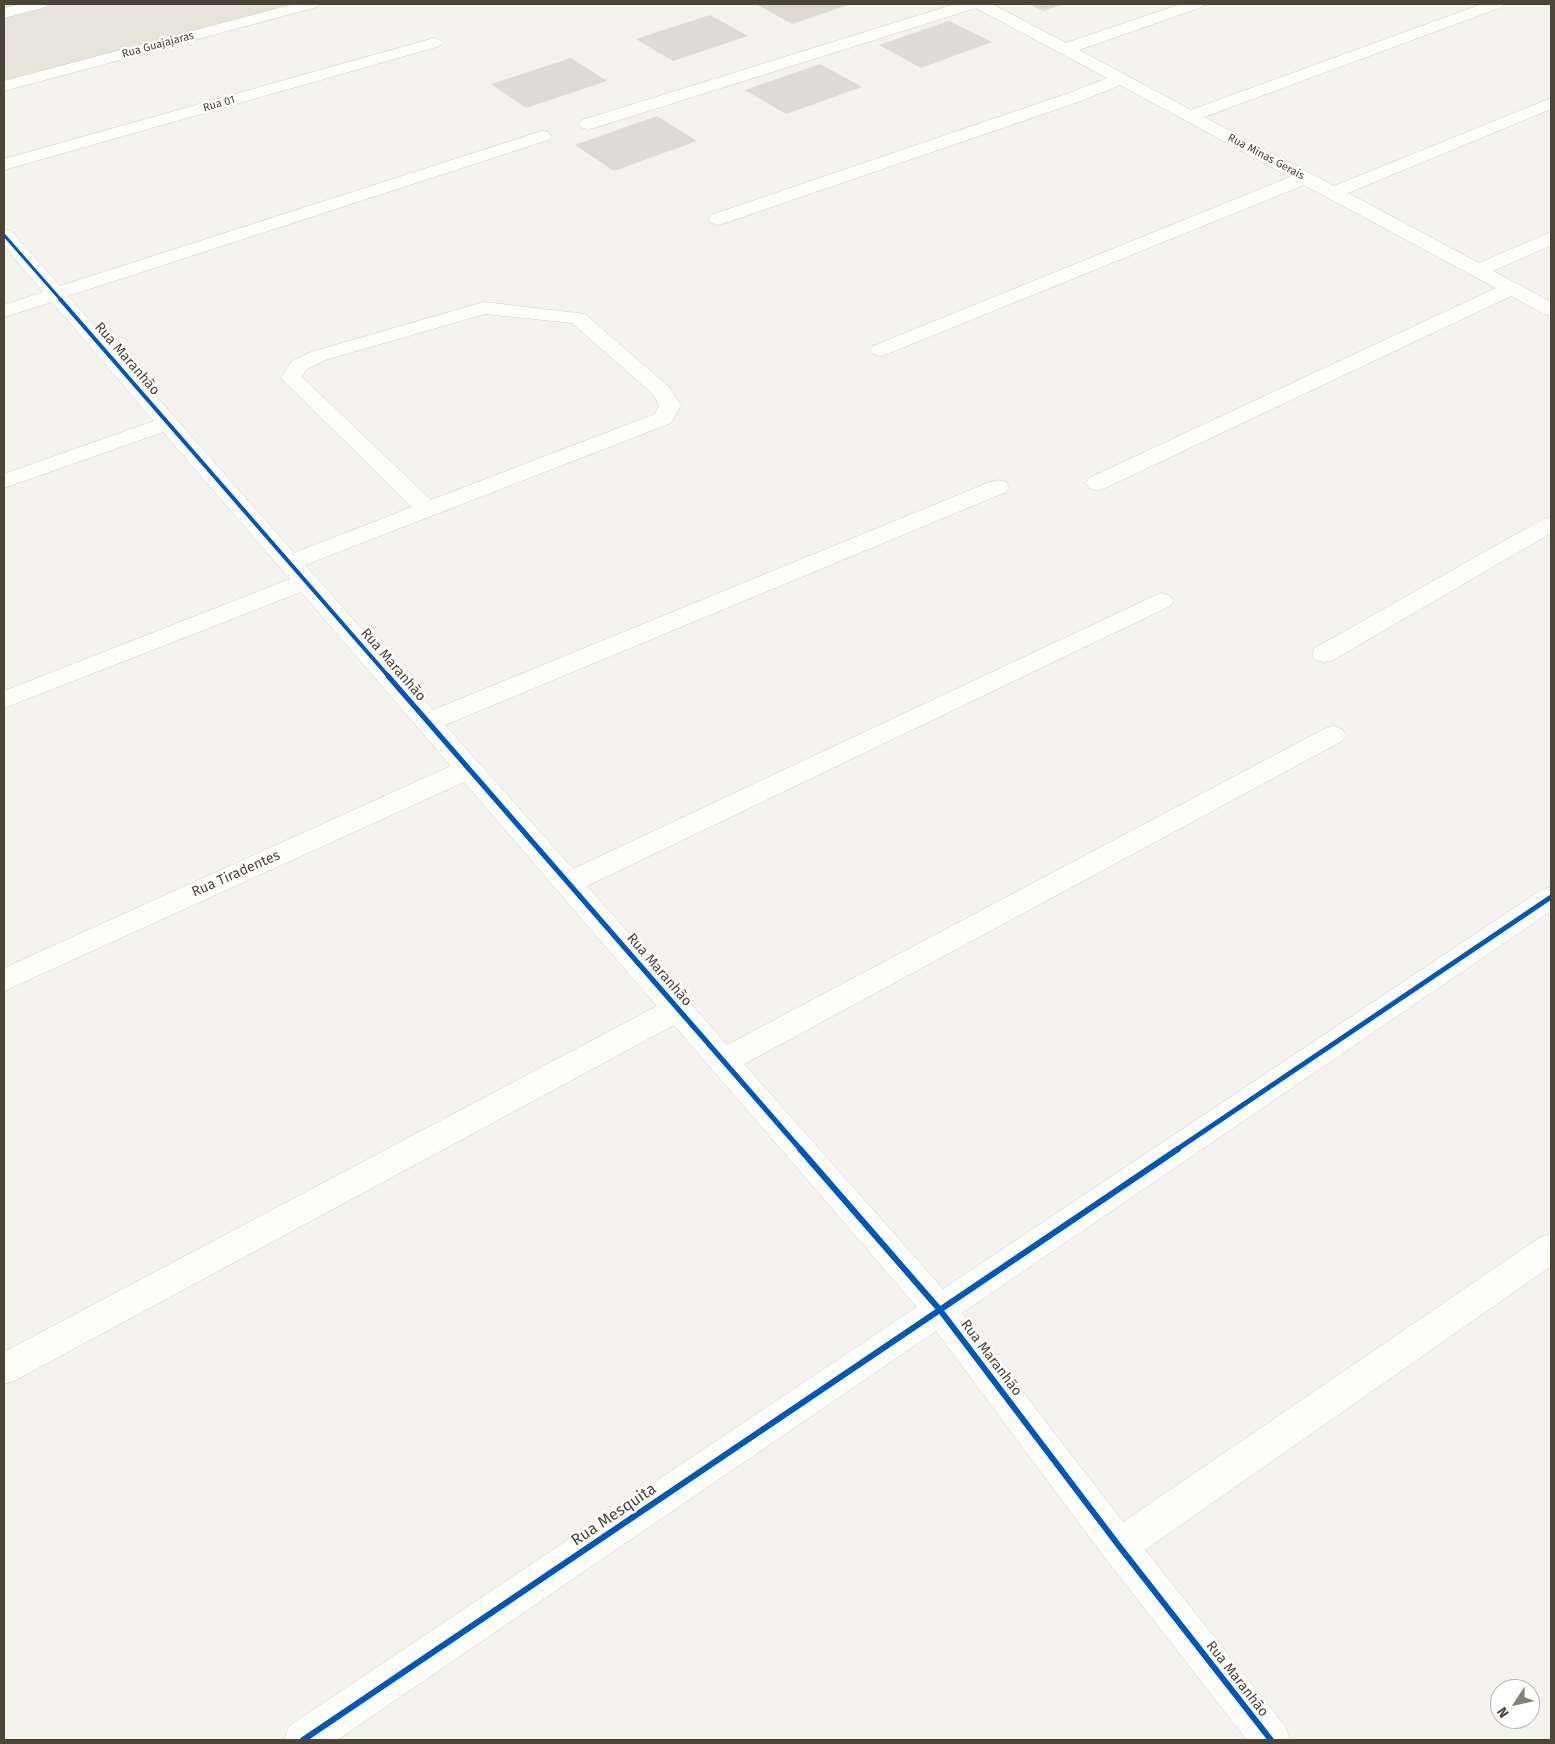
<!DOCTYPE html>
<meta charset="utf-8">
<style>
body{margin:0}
#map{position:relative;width:1555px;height:1744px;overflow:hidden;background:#f4f2ee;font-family:"Fira Sans",sans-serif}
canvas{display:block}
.frame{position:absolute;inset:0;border:5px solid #4b4439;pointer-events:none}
.north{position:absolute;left:1490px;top:1679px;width:50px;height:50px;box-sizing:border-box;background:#fff;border:1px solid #b7b4b0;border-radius:50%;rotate:235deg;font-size:14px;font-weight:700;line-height:20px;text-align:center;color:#4b4439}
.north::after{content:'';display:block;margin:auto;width:18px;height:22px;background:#868178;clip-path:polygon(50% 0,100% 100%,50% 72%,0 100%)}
</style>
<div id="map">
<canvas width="1555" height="1744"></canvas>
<div class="frame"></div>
<div class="north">N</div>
</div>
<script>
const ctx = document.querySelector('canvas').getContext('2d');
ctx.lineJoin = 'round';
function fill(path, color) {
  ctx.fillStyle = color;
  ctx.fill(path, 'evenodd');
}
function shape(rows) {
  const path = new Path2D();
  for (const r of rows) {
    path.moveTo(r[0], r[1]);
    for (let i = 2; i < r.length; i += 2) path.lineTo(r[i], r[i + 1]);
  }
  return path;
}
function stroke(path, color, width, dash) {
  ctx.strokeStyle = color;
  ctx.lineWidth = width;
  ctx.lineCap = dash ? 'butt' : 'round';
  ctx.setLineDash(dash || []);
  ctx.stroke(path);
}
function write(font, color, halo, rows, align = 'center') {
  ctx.font = font + ' "Fira Sans",sans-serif';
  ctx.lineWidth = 4.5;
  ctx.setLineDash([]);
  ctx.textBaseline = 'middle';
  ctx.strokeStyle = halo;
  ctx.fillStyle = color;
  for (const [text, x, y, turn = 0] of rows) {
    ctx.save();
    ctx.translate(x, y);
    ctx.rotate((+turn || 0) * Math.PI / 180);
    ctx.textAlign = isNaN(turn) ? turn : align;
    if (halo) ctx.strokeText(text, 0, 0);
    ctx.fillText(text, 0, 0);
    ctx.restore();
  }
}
const residential = shape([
 [4,4,311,4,4,86]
]);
const building = shape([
 [756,4,851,4,792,24],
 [1029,4,1064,4,1043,11],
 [710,15,748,36,673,61,636,39],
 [949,21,992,42,921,68,879,45],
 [571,58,607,81,526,108,491,84],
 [820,64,862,87,786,114,745,90],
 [657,116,697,141,614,171,575,145]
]);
const minor = shape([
 [22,4,48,4,46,7,4,18,4,8,22,4],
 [294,4,319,4,317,7,4,91,4,81,294,4],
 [955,4,992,4,1066,43,1181,4,1204,4,1202,7,1079,50,1191,110,1482,4,1504,4,1502,7,1204,117,1334,186,1551,98,1551,109,1348,193,1479,263,1551,232,1551,245,1493,271,1551,302,1551,316,1544,314,1511,296,1105,488,1097,490,1089,488,1086,483,1089,478,1496,288,1304,185,887,354,880,356,873,354,870,350,873,346,1290,177,1120,85,1081,101,725,223,718,225,711,223,709,219,711,215,1069,93,1107,78,976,8,594,128,588,129,582,128,579,124,582,120,955,4],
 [434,38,440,40,442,43,440,46,4,170,4,159,434,38],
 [542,131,548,132,551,136,548,140,68,296,294,553,412,507,281,378,292,361,311,352,484,302,585,314,668,386,681,405,671,423,305,565,433,710,990,482,998,480,1006,482,1009,487,1006,492,445,725,573,869,1154,596,1162,593,1170,596,1174,601,1170,606,587,886,727,1045,1324,729,1333,726,1342,729,1346,735,1342,741,744,1064,943,1289,1541,890,1551,887,1551,911,962,1313,1123,1522,1539,1238,1551,1234,1551,1266,1145,1550,1285,1726,1290,1740,1247,1740,1106,1559,936,1331,337,1740,284,1740,289,1726,917,1307,674,1025,16,1380,4,1384,4,1352,657,1006,464,782,4,991,4,968,451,766,301,592,4,708,4,691,290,579,163,432,4,488,4,474,154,421,52,302,4,317,4,305,43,292,4,246,4,229,11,231,60,286,542,131],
 [485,314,572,323,653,394,659,405,655,414,431,500,302,377,307,369,325,360,485,314],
 [1551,517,1551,533,1333,660,1324,662,1315,660,1312,654,1315,648,1543,519,1551,517]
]);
const cyclewayFar3 = shape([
 [4,235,61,300]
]);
const cyclewayFar2 = shape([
 [60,299,389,677]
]);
const cyclewayFar1 = shape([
 [388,676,801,1150],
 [1176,1150,1551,897]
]);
const cycleway = shape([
 [800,1149,940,1310,1119,1546,1271,1740],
 [303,1740,1178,1149]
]);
const farStreetnames = [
 ["Rua Guajajaras",158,45,-15],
 ["Rua 01",219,104,-16],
 ["Rua Minas Gerais",1266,157,28]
];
const streetNames = [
 ["Rua Maranhão",127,359,49],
 ["Rua Maranhão",393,665,49],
 ["Rua Tiradentes",236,874,-24],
 ["Rua Maranhão",659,970,49],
 ["Rua Maranhão",991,1358,53],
 ["Rua Maranhão",1237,1679,52]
];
const nearStreetnames = [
 ["Rua Mesquita",614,1515,-34]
];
fill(residential, '#e7e4dc');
fill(building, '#dedbd6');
stroke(minor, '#d2d0cb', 1);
fill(minor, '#fdfdfc');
stroke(cyclewayFar3, '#0057b8', 3);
stroke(cyclewayFar2, '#0057b8', 4);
stroke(cyclewayFar1, '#0057b8', 5);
stroke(cycleway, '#0057b8', 6);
write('11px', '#4b4439', '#fff', farStreetnames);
write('14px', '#4b4439', '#fff', streetNames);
write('16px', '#4b4439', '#fff', nearStreetnames);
</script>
